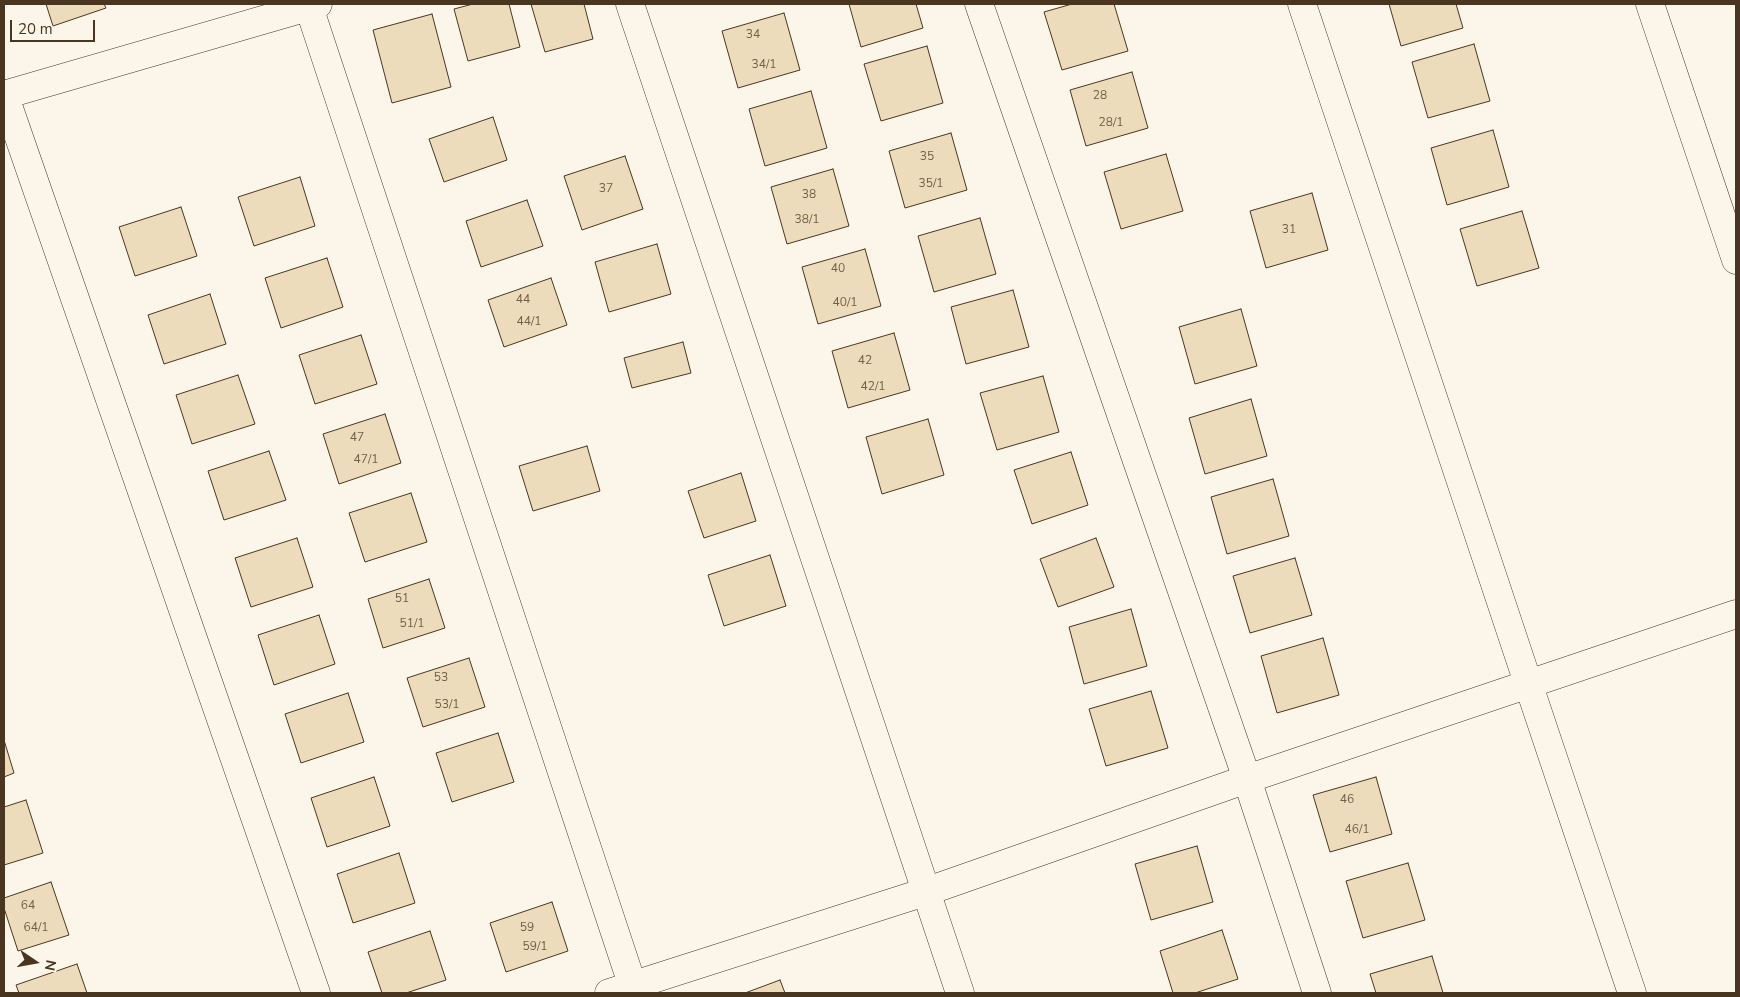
<!DOCTYPE html>
<style>
body{margin:0}
#map{position:relative;width:1740px;height:997px;overflow:hidden;background:#fbf6e9;font-family:"Nunito Sans",sans-serif}
canvas{display:block}
.frame{position:absolute;inset:0;border:5px solid #4a3520;pointer-events:none}
.north{position:absolute;left:10px;top:937px;width:50px;height:50px;-webkit-text-stroke:4px #fbf6e9;paint-order:stroke;rotate:102deg;font-size:14px;font-weight:700;line-height:20px;text-align:center;color:#4a3520}
.north::after{content:'';display:block;margin:auto;width:18px;height:22px;background:#4a3520;clip-path:polygon(50% 0,100% 100%,50% 72%,0 100%)}
.scale{position:absolute;left:10px;top:20px;width:85px;height:22px;box-sizing:border-box;border:2px solid #4a3520;border-top:0;padding-left:6px;font-size:15px;line-height:18px;white-space:nowrap;color:#4a3520;-webkit-text-stroke:4px #fbf6e9;paint-order:stroke}
</style>
<div id="map">
<canvas width="1740" height="997"></canvas>
<div class="frame"></div>
<div class="north">N</div>
<div class="scale">20 m</div>
</div>
<script>
const ctx = document.querySelector('canvas').getContext('2d');
ctx.lineJoin = 'round';
function fill(path, color) {
  ctx.fillStyle = color;
  ctx.fill(path, 'evenodd');
}
function shape(rows) {
  const path = new Path2D();
  for (const r of rows) {
    path.moveTo(r[0], r[1]);
    for (let i = 2; i < r.length; i += 2) path.lineTo(r[i], r[i + 1]);
  }
  return path;
}
function stroke(path, color, width, dash) {
  ctx.strokeStyle = color;
  ctx.lineWidth = width;
  ctx.lineCap = dash ? 'butt' : 'round';
  ctx.setLineDash(dash || []);
  ctx.stroke(path);
}
function write(font, color, halo, rows, align = 'center') {
  ctx.font = font + ' "Nunito Sans",sans-serif';
  ctx.lineWidth = 4;
  ctx.setLineDash([]);
  ctx.textBaseline = 'middle';
  ctx.strokeStyle = halo;
  ctx.fillStyle = color;
  for (const [text, x, y, turn = 0] of rows) {
    ctx.save();
    ctx.translate(x, y);
    ctx.rotate((+turn || 0) * Math.PI / 180);
    ctx.textAlign = isNaN(turn) ? turn : align;
    if (halo) ctx.strokeText(text, 0, 0);
    ctx.fillText(text, 0, 0);
    ctx.restore();
  }
}
const building = shape([
 [46,4,104,4,106,8,53,26,46,4],
 [473,4,509,4,520,47,468,61,454,9,473,4],
 [531,4,584,4,593,39,545,52,531,4],
 [849,4,916,4,923,28,861,47,849,4],
 [1072,4,1114,4,1128,51,1062,70,1044,12,1072,4],
 [1389,4,1456,4,1463,28,1401,46,1389,4],
 [784,13,800,70,738,88,722,31,784,13],
 [432,14,451,87,392,103,373,30,432,14],
 [1474,44,1490,101,1428,118,1412,62,1474,44],
 [927,46,943,103,881,121,864,64,927,46],
 [1132,72,1148,128,1086,146,1070,90,1132,72],
 [811,91,827,148,765,166,749,109,811,91],
 [493,117,507,160,444,182,429,139,493,117],
 [1493,130,1509,187,1447,205,1431,148,1493,130],
 [951,133,967,190,905,208,889,151,951,133],
 [1166,154,1183,211,1121,229,1104,172,1166,154],
 [625,156,643,209,582,230,564,176,625,156],
 [833,169,849,226,787,244,771,187,833,169],
 [300,177,315,226,254,246,238,197,300,177],
 [1312,193,1328,250,1266,268,1250,211,1312,193],
 [527,200,543,246,481,267,466,221,527,200],
 [181,207,197,256,135,276,119,227,181,207],
 [1522,211,1539,268,1477,286,1460,229,1522,211],
 [980,218,996,274,934,292,918,236,980,218],
 [657,244,671,294,609,312,595,262,657,244],
 [865,249,881,306,818,324,802,267,865,249],
 [327,258,343,307,281,328,265,278,327,258],
 [551,278,567,325,504,347,488,300,551,278],
 [1013,290,1029,347,966,364,951,307,1013,290],
 [210,294,226,344,164,364,148,315,210,294],
 [1241,309,1257,366,1195,384,1179,327,1241,309],
 [894,333,910,390,848,408,832,351,894,333],
 [361,335,377,384,315,404,299,355,361,335],
 [683,342,691,373,632,388,624,358,683,342],
 [238,375,255,424,192,444,176,395,238,375],
 [1043,376,1059,432,997,450,980,393,1043,376],
 [1251,399,1267,456,1205,474,1189,418,1251,399],
 [385,414,401,463,339,484,323,434,385,414],
 [928,419,944,475,882,494,866,437,928,419],
 [587,446,600,491,533,511,519,466,587,446],
 [269,451,286,500,224,520,208,471,269,451],
 [1071,452,1088,505,1032,524,1014,470,1071,452],
 [741,473,756,521,704,538,688,491,741,473],
 [1273,479,1289,536,1227,554,1211,497,1273,479],
 [411,493,427,542,365,562,349,513,411,493],
 [297,538,313,587,251,607,235,558,297,538],
 [1096,538,1114,587,1058,607,1040,559,1096,538],
 [770,555,786,606,724,626,708,575,770,555],
 [1295,558,1312,615,1250,633,1233,576,1295,558],
 [429,579,445,628,383,648,368,599,429,579],
 [1131,609,1147,666,1084,684,1069,627,1131,609],
 [319,615,335,664,274,685,258,635,319,615],
 [1323,638,1339,695,1277,713,1261,656,1323,638],
 [469,658,485,707,423,727,407,678,469,658],
 [1151,691,1168,748,1106,766,1089,709,1151,691],
 [348,693,364,742,301,763,285,714,348,693],
 [498,733,514,782,452,802,436,753,498,733],
 [4,740,14,773,4,777,4,740],
 [374,777,390,826,327,847,311,798,374,777],
 [1376,777,1392,834,1330,852,1313,795,1376,777],
 [26,800,43,853,4,865,4,807,26,800],
 [1197,846,1213,902,1151,920,1135,864,1197,846],
 [399,853,415,903,353,923,337,874,399,853],
 [1408,863,1425,920,1363,938,1346,881,1408,863],
 [51,882,69,935,18,951,4,908,4,898,51,882],
 [552,902,568,951,506,972,490,923,552,902],
 [1222,930,1238,979,1195,993,1173,993,1160,951,1222,930],
 [430,931,446,980,406,993,382,993,368,952,430,931],
 [1432,956,1443,993,1376,993,1370,974,1432,956],
 [77,964,87,993,19,993,16,985,77,964],
 [780,980,785,993,745,993,780,980]
]);
const minor = shape([
 [308,4,635,993],
 [630,4,960,993],
 [979,4,1247,779,1317,993],
 [1302,4,1528,683,1632,993],
 [1650,4,1736,260],
 [4,94,316,993],
 [4,95,318,4],
 [609,993,925,892,1247,779,1736,614]
]);
const numberNames = [
 ["34",753,35],
 ["34/1",764,65],
 ["28",1100,96],
 ["28/1",1111,123],
 ["35",927,157],
 ["35/1",931,184],
 ["37",606,189],
 ["38",809,195],
 ["38/1",807,220],
 ["31",1289,230],
 ["40",838,269],
 ["44",523,300],
 ["40/1",845,303],
 ["44/1",529,322],
 ["42",865,361],
 ["42/1",873,387],
 ["47",357,438],
 ["47/1",366,460],
 ["51",402,599],
 ["51/1",412,624],
 ["53",441,678],
 ["53/1",447,705],
 ["46",1347,800],
 ["46/1",1357,830],
 ["64",28,906],
 ["64/1",36,928],
 ["59",527,928],
 ["59/1",535,947]
];
fill(building, '#ecdcbc');
stroke(building, '#4a3520', 1);
stroke(minor, '#4a3520', 29);
stroke(minor, '#fbf6e9', 28);
write('12px', '#725f47', null, numberNames);
</script>
